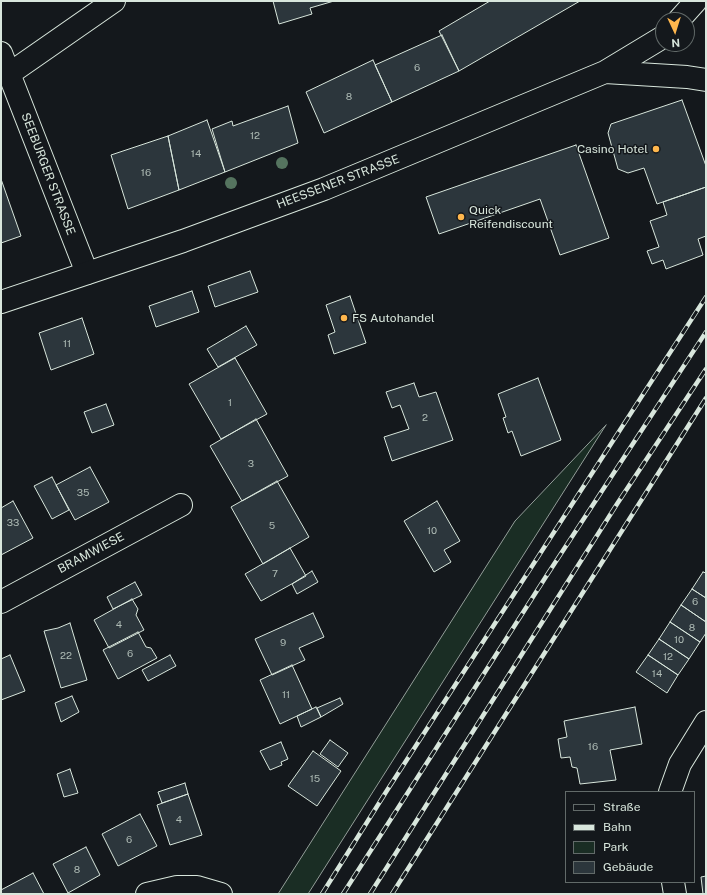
<!DOCTYPE html>
<meta charset="utf-8">
<style>
body{margin:0}
#map{position:relative;width:707px;height:895px;overflow:hidden;background:#14181c;font-family:"Public Sans",sans-serif}
canvas{display:block}
.frame{position:absolute;inset:0;border:2px solid #d8e6dc;pointer-events:none}
.legend{position:absolute;left:565px;top:791px;width:130px;height:92px;box-sizing:border-box;background:#14181c;border:1px solid #626a69;margin:0;padding:5px 7px;list-style:none;font-size:12px;color:#d8e6dc}
.legend li{display:flex;align-items:center;gap:8px;height:20px}
.legend b{width:20px;border:1px solid #626a69}
.north{position:absolute;left:655px;top:12px;width:40px;height:40px;box-sizing:border-box;background:#14181c;border:1px solid #626a69;border-radius:50%;rotate:176deg;font-size:11px;font-weight:700;line-height:16px;text-align:center;color:#d8e6dc}
.north::after{content:'';display:block;margin:auto;width:14px;height:18px;background:#ffb74d;clip-path:polygon(50% 0,100% 100%,50% 72%,0 100%)}
</style>
<div id="map">
<canvas width="707" height="895"></canvas>
<div class="frame"></div>
<ul class="legend">
<li><b style="height:5px;background:#14181c"></b>Straße</li>
<li><b style="height:5px;background:#d8e6dc"></b>Bahn</li>
<li><b style="height:11px;background:#1a2d24"></b>Park</li>
<li><b style="height:11px;background:#2c363c"></b>Gebäude</li>
</ul>
<div class="north">N</div>
</div>
<script>
const ctx = document.querySelector('canvas').getContext('2d');
ctx.lineJoin = 'round';
function fill(path, color) {
  ctx.fillStyle = color;
  ctx.fill(path, 'evenodd');
}
function shape(rows) {
  const path = new Path2D();
  for (const r of rows) {
    path.moveTo(r[0], r[1]);
    for (let i = 2; i < r.length; i += 2) path.lineTo(r[i], r[i + 1]);
  }
  return path;
}
function stroke(path, color, width, dash) {
  ctx.strokeStyle = color;
  ctx.lineWidth = width;
  ctx.lineCap = dash ? 'butt' : 'round';
  ctx.setLineDash(dash || []);
  ctx.stroke(path);
}
function write(font, color, halo, rows, align = 'center') {
  ctx.font = font + ' "Public Sans",sans-serif';
  ctx.lineWidth = 3;
  ctx.setLineDash([]);
  ctx.textBaseline = 'middle';
  ctx.strokeStyle = halo;
  ctx.fillStyle = color;
  for (const [text, x, y, turn = 0] of rows) {
    ctx.save();
    ctx.translate(x, y);
    ctx.rotate((+turn || 0) * Math.PI / 180);
    ctx.textAlign = isNaN(turn) ? turn : align;
    if (halo) ctx.strokeText(text, 0, 0);
    ctx.fillText(text, 0, 0);
    ctx.restore();
  }
}
const green = shape([
 [606,425,308,894,278,894,515,521,606,425]
]);
const building = shape([
 [273,1,334,1,310,8,312,14,279,24,273,1],
 [490,1,580,1,459,71,439,31,490,1],
 [442,35,459,71,392,102,375,65,442,35],
 [373,60,392,102,324,133,306,92,373,60],
 [682,100,706,166,706,187,657,204,644,168,628,173,618,169,608,133,611,124,682,100],
 [288,106,298,143,225,172,212,129,232,121,233,126,288,106],
 [207,120,225,172,179,190,168,136,207,120],
 [168,136,179,190,128,209,111,155,168,136],
 [576,145,609,238,560,255,540,199,439,234,426,197,576,145],
 [1,179,21,236,1,243,1,179],
 [706,187,706,236,698,239,703,255,666,269,663,260,652,264,647,251,659,247,650,221,667,215,663,202,706,187],
 [250,271,258,292,215,307,208,286,250,271],
 [192,291,199,312,156,327,149,306,192,291],
 [350,296,366,343,334,354,328,335,335,332,326,305,350,296],
 [82,318,94,354,51,370,39,333,82,318],
 [246,326,257,345,218,367,207,349,246,326],
 [235,358,267,414,221,439,189,384,235,358],
 [538,378,561,440,521,456,512,431,508,433,503,418,506,417,498,394,538,378],
 [414,383,419,397,436,392,453,440,392,461,384,437,409,429,400,405,392,408,386,392,414,383],
 [106,404,114,425,92,433,84,412,106,404],
 [256,419,288,476,242,501,210,446,256,419],
 [90,467,109,502,75,520,56,485,90,467],
 [52,477,69,510,52,519,34,486,52,477],
 [277,481,309,537,263,564,231,507,277,481],
 [13,501,33,538,1,555,1,508,13,501],
 [437,501,460,541,444,550,451,562,434,572,404,521,437,501],
 [290,548,306,576,261,601,245,574,290,548],
 [312,571,318,582,297,594,292,584,312,571],
 [703,572,706,573,706,598,692,589,703,572],
 [135,582,142,595,113,609,107,597,135,582],
 [692,589,706,598,706,622,681,605,692,589],
 [132,599,138,609,136,615,144,630,109,648,94,620,132,599],
 [681,605,706,622,706,633,700,642,670,622,681,605],
 [313,613,324,637,299,648,305,660,272,675,255,639,313,613],
 [670,622,700,642,689,659,659,639,670,622],
 [70,623,87,680,61,688,44,631,58,628,70,623],
 [138,632,146,647,151,648,157,658,118,679,103,650,138,632],
 [659,639,689,659,678,675,648,655,659,639],
 [10,655,25,691,1,700,1,659,10,655],
 [170,655,176,666,148,681,142,670,170,655],
 [648,655,678,675,667,693,636,672,648,655],
 [292,665,312,709,280,724,260,680,292,665],
 [72,696,79,712,61,722,55,703,72,696],
 [340,698,343,704,321,717,317,708,340,698],
 [316,707,321,717,301,727,297,716,316,707],
 [635,707,642,744,610,750,616,780,580,784,577,768,572,767,570,757,561,758,558,739,567,737,564,721,635,707],
 [330,740,348,753,338,767,320,754,330,740],
 [281,742,288,759,281,762,282,765,270,770,260,751,281,742],
 [313,751,341,771,317,806,288,786,313,751],
 [70,769,78,793,64,797,57,774,70,769],
 [185,783,188,794,162,803,158,792,185,783],
 [188,794,202,835,170,845,157,805,188,794],
 [140,814,157,846,118,866,102,834,140,814],
 [86,847,100,875,68,893,53,864,86,847],
 [33,873,44,894,1,894,1,890,33,873],
 [706,876,706,894,703,894,701,877,706,876]
]);
const minor = shape([
 [1,53,87,273],
 [9,74,114,1],
 [1,602,181,505],
 [670,792,680,764,706,722],
 [673,882,675,894],
 [147,894,177,887,197,887,221,894]
]);
const major = shape([
 [679,20,696,1],
 [605,72,687,77,706,80],
 [1,302,183,241,324,189,605,72,663,37]
]);
const rail = shape([
 [322,894,386,792,706,297],
 [343,894,547,575,706,332],
 [370,894,617,504,706,369],
 [392,894,706,398]
]);
const trees = [
 [282,163],
 [231,183]
];
const markers = [
 [656,149,4,"#ffb74d"],
 [461,217,4,"#ffb74d"],
 [344,318,4,"#ffb74d"]
];
const numberNames = [
 ["6",417,68],
 ["8",349,97],
 ["12",255,136],
 ["14",196,154],
 ["16",146,173],
 ["11",67,344],
 ["1",230,403],
 ["2",425,418],
 ["3",251,464],
 ["35",83,493],
 ["33",13,523],
 ["5",272,526],
 ["10",432,531],
 ["7",275,574],
 ["6",695,602],
 ["4",119,625],
 ["8",692,628],
 ["10",679,640],
 ["9",283,643],
 ["6",130,654],
 ["22",66,656],
 ["12",668,657],
 ["14",657,674],
 ["11",286,695],
 ["16",593,747],
 ["15",315,779],
 ["4",179,820],
 ["6",129,840],
 ["8",77,870]
];
const poiNames = [
 ["Casino Hotel",648,149,"right"],
 ["Quick",469,210],
 ["Reifendiscount",469,224],
 ["FS Autohandel",352,318]
];
const streetNames = [
 ["SEEBURGER STRASSE",48,174,69],
 ["HEESSENER STRASSE",338,182,-21],
 ["BRAMWIESE",91,553,-28]
];
fill(green, '#1a2d24');
stroke(green, '#939e99', 1);
fill(building, '#2c363c');
stroke(building, '#d8e6dc', 1);
stroke(minor, '#d8e6dc', 24);
stroke(major, '#d8e6dc', 24);
stroke(minor, '#14181c', 22);
stroke(major, '#14181c', 22);
stroke(rail, '#d8e6dc', 4.5);
stroke(rail, '#14181c', 3, [9]);
ctx.fillStyle = '#55745f';
for (const [x, y] of trees) {
  ctx.beginPath();
  ctx.arc(x, y, 6, 0, 2 * Math.PI);
  ctx.fill();
}
for (const [x, y, r, color] of markers) {
  const dot = new Path2D();
  dot.arc(x, y, r, 0, 2 * Math.PI);
  ctx.fillStyle = color;
  ctx.fill(dot);
  stroke(dot, '#14181c', 1.5);
}
write('10px', '#adbab4', null, numberNames);
write('12px', '#d8e6dc', '#14181c', poiNames, 'left');
write('12px', '#d8e6dc', '#14181c', streetNames);
</script>
